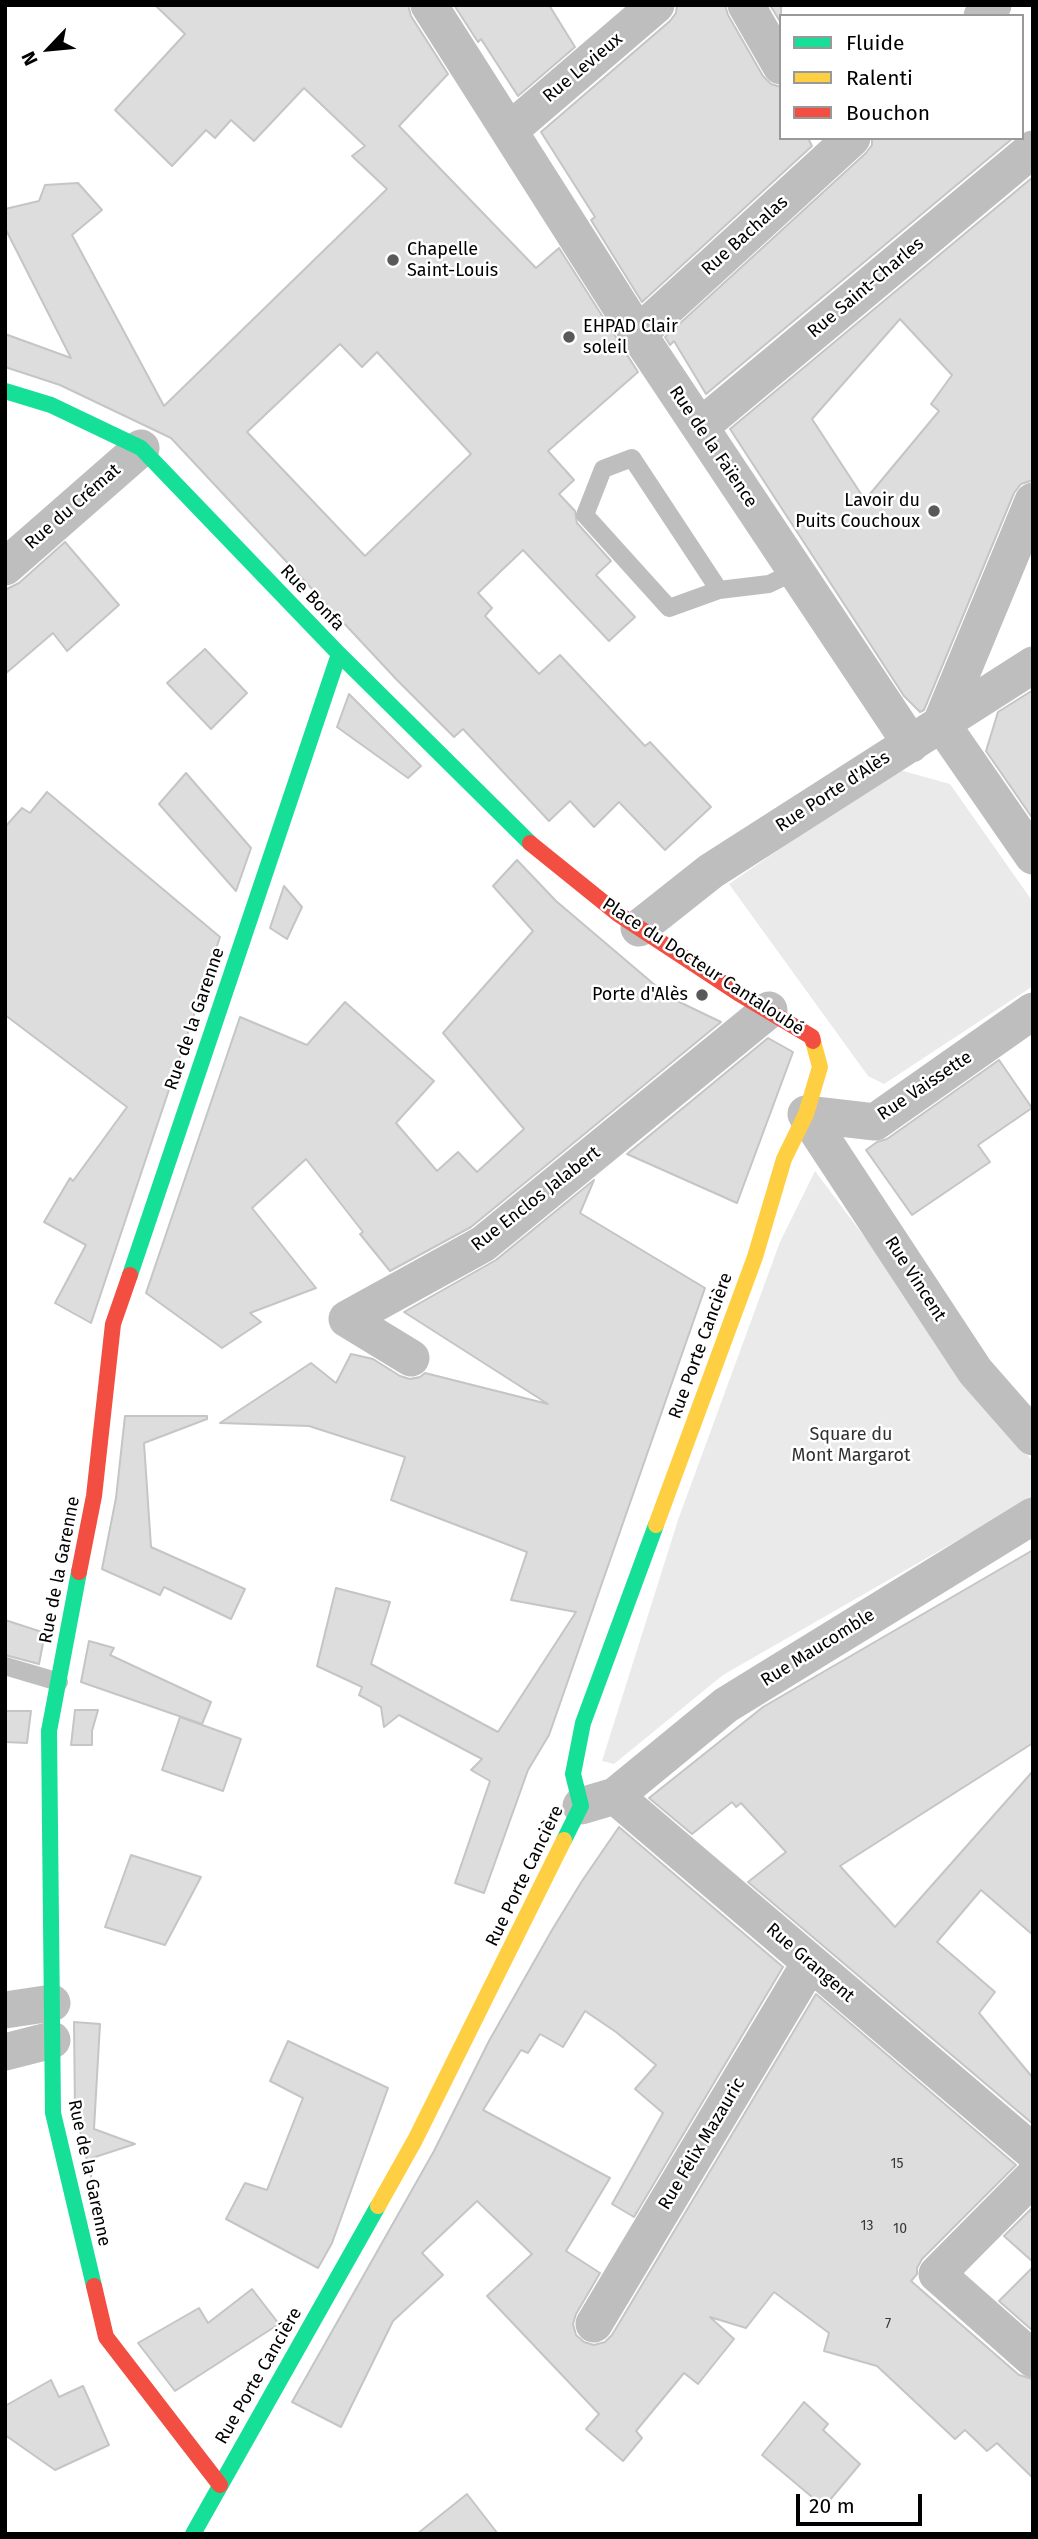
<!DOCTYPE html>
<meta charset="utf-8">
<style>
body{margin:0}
#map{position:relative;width:1038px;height:2539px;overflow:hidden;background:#fff;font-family:"Fira Sans",sans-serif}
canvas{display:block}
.frame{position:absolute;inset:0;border:7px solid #000;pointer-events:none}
.legend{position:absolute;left:779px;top:14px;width:245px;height:126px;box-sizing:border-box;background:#fff;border:2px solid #999;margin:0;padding:9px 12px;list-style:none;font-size:21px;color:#000}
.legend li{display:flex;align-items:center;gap:14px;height:35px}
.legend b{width:35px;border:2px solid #999}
.north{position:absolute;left:14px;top:14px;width:70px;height:70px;-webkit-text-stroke:5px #fff;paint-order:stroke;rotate:244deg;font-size:19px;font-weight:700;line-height:28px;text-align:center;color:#000}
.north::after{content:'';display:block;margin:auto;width:24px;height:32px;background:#000;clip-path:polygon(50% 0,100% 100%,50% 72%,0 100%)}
.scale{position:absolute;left:796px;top:2494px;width:126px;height:32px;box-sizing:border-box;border:4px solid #000;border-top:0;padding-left:9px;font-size:21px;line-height:24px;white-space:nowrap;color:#000;-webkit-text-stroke:5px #fff;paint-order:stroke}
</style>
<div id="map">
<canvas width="1038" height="2539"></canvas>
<div class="frame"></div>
<ul class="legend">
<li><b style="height:9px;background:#16e098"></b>Fluide</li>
<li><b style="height:9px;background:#ffcf43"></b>Ralenti</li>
<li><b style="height:9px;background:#f24e42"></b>Bouchon</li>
</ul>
<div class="north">N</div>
<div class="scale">20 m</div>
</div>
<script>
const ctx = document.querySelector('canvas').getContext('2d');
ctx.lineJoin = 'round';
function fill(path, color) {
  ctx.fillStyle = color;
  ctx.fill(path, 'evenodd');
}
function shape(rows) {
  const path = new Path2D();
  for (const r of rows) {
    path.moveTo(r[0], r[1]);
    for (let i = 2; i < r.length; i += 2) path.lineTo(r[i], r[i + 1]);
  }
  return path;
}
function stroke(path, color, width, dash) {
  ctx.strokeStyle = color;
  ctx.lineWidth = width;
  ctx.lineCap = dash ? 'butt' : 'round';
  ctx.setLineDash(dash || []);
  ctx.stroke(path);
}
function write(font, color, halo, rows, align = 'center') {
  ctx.font = font + ' "Fira Sans",sans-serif';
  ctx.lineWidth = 5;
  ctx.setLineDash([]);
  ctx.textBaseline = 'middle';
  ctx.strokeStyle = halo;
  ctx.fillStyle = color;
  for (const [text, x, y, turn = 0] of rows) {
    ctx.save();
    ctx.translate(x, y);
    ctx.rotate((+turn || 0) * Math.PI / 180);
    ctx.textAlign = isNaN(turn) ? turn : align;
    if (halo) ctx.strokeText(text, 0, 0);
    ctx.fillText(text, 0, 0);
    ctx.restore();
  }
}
const green = shape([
 [896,769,950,784,1033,902,1033,986,884,1084,868,1076,729,884],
 [815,1171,1033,1462,1033,1497,723,1675,614,1764,602,1761,678,1520,780,1242]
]);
const building = shape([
 [155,5,408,5,411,16,448,74,399,126,536,268,559,248,638,372,548,451,574,480,559,494,575,511,577,523,611,561,596,575,635,617,609,641,523,550,478,593,492,608,485,616,539,674,560,655,645,746,650,742,711,807,665,850,619,802,594,827,570,801,549,821,463,729,454,737,397,680,171,438,60,385,5,367,5,334,71,358,5,228,5,209,39,201,45,185,78,183,102,210,72,235,164,406,387,189,352,156,365,146,304,88,254,141,231,120,215,138,206,130,172,166,115,110,185,34,155,5],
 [340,344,362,367,377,352,471,454,365,556,247,432,340,344],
 [454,5,549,5,575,47,518,96,481,39,478,42,454,5],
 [677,5,725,5,728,15,763,76,771,84,781,87,781,138,808,138,812,146,642,302,591,220,595,217,541,132,670,21,676,13,677,5],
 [770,5,781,5,781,23,770,5],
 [872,138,1013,138,706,394,674,341,670,345,665,337,866,153,872,145,872,138],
 [1033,177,1033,480,1021,484,1014,493,924,710,920,712,904,696,730,429,1033,177],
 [900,319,952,375,931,404,939,411,865,500,812,419,900,319],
 [65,542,119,605,67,651,53,633,5,674,5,590,19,583,65,542],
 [205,649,247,693,211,729,167,683,205,649],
 [1033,690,1033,819,986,751,998,712,1033,690],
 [349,694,421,766,408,778,337,727,349,694],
 [186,773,251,848,236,891,159,804,186,773],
 [47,792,220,937,91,1323,55,1303,86,1245,44,1222,70,1178,73,1181,127,1107,5,1015,5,827,22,808,30,813,47,792],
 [517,860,556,901,669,997,721,1022,471,1227,390,1271,360,1234,363,1232,306,1159,252,1208,316,1288,250,1313,261,1322,222,1348,146,1293,240,1017,307,1045,345,1002,434,1081,396,1123,437,1171,458,1152,477,1172,524,1129,443,1033,533,931,493,886,517,860],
 [284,886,302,907,287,939,270,928,284,886],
 [768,1038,793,1052,737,1203,627,1154,768,1038],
 [999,1060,1032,1108,978,1145,990,1162,912,1215,866,1150,877,1142,887,1139,999,1060],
 [594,1180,580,1213,705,1288,549,1735,528,1770,484,1893,455,1883,490,1781,471,1770,482,1759,399,1715,384,1727,381,1707,359,1695,362,1687,317,1666,336,1588,390,1602,371,1664,498,1732,576,1612,511,1600,527,1552,391,1500,405,1457,309,1426,220,1423,311,1363,336,1383,351,1354,373,1359,400,1376,410,1379,420,1377,425,1373,548,1404,404,1312,496,1260,594,1180],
 [125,1416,207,1416,207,1419,144,1443,151,1547,245,1589,231,1619,164,1587,160,1595,102,1569,116,1498,125,1416],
 [1033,1550,1033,1743,840,1866,895,1927,1033,1771,1033,1935,981,1890,937,1942,995,1992,979,2013,1033,2078,1033,2124,748,1882,786,1852,741,1803,736,1807,732,1802,692,1834,649,1798,763,1707,1033,1550],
 [5,1620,45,1633,39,1664,5,1655,5,1620],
 [89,1641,114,1648,110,1655,211,1702,202,1724,81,1682,89,1641],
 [75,1710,98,1710,92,1731,92,1745,71,1745,75,1710],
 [5,1711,31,1711,27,1743,5,1742,5,1711],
 [180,1717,241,1739,223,1791,162,1770,180,1717],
 [619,1827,783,1967,634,2217,612,2204,663,2113,635,2089,656,2065,616,2032,585,2011,563,2047,540,2034,528,2053,521,2050,483,2110,610,2178,566,2251,600,2273,576,2314,573,2324,576,2335,584,2342,594,2345,605,2342,612,2335,816,1994,1016,2165,922,2259,917,2268,917,2274,911,2281,1019,2375,1033,2379,1033,2478,997,2443,987,2451,965,2430,955,2439,877,2366,824,2351,829,2333,774,2292,746,2328,710,2317,734,2339,698,2384,684,2373,636,2431,642,2438,623,2461,586,2429,599,2414,487,2296,532,2254,477,2201,422,2253,443,2275,393,2321,341,2427,292,2402,434,2151,489,2041,552,1930,582,1881,619,1827],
 [131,1855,201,1877,165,1945,105,1927,131,1855],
 [74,2022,100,2024,94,2129,135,2144,92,2158,91,2177,75,2110,74,2022],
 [288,2041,388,2088,332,2243,318,2268,226,2219,245,2183,267,2190,303,2098,270,2081,288,2041],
 [1033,2207,1033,2262,1004,2236,1033,2207],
 [1033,2267,1033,2331,999,2301,1033,2267],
 [252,2289,279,2324,175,2391,138,2343,199,2308,208,2323,252,2289],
 [51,2380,59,2397,83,2386,109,2445,55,2470,5,2435,5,2406,51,2380],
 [804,2402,828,2424,823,2430,860,2464,824,2507,762,2455,804,2402],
 [467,2494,498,2534,417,2534,467,2494]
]);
const lane = shape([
 [719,590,632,458,603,469,585,515,669,608,719,590,769,584,796,571],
 [5,1666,59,1682]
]);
const street = shape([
 [429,5,638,334,911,744],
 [746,5,781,66],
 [982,16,993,5],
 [509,131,656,5],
 [638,334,852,138],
 [700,427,1033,149],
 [5,567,141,448],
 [941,723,1033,501],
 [941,723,1033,856],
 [639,928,711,871,1033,665],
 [806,1114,975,1371,1033,1437],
 [806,1114,875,1122,1033,1011],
 [411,1358,347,1319,483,1244,769,1010],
 [615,1796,726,1705,1033,1516],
 [581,1806,615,1796,1033,2152],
 [5,2010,52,2003],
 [5,2052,52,2040],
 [1033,2177,937,2274,1033,2359],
 [594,2324,810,1963]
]);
const fast = shape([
 [5,391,51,405,141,448,339,654,530,843],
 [130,1275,339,654],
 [79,1572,49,1731,53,2113,94,2286],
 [564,1840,581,1806,573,1774,583,1723,656,1525],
 [193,2534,378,2206]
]);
const slow = shape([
 [656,1525,755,1257,784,1159,806,1114,820,1067,813,1041],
 [378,2206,415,2140,564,1840]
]);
const jam = shape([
 [530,843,618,914,738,993,812,1037,813,1041],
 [79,1572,94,1496,113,1324,130,1275],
 [94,2286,106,2337,220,2485]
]);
const markers = [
 [393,260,7,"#595959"],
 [569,337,7,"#595959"],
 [934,511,7,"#595959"],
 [702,995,7,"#595959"]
];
const numberNames = [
 ["15",897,2164],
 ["13",867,2226],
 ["10",900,2229],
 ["7",888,2324]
];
const streetNames = [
 ["Rue Levieux",583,68,-40],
 ["Rue Bachalas",745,236,-42],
 ["Rue Saint-Charles",866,288,-40],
 ["Rue de la Faïence",713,447,56],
 ["Rue du Crémat",73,507,-41],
 ["Rue Bonfa",312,598,46],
 ["Rue Porte d'Alès",833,792,-33],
 ["Place du Docteur Cantaloubé",703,967,33],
 ["Rue de la Garenne",195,1019,-71],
 ["Rue Vaissette",925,1086,-34],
 ["Rue Enclos Jalabert",536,1199,-38],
 ["Rue Vincent",915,1279,57],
 ["Rue Porte Cancière",701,1346,-70],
 ["Rue de la Garenne",60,1570,-79],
 ["Rue Maucomble",818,1648,-32],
 ["Rue Porte Cancière",525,1876,-64],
 ["Rue Grangent",810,1963,41],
 ["Rue Félix Mazauric",702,2144,-59],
 ["Rue de la Garenne",89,2173,78],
 ["Rue Porte Cancière",259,2376,-60]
];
const poiNames = [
 ["Chapelle",407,250],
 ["Saint-Louis",407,271],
 ["EHPAD Clair",583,327],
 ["soleil",583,348],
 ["Lavoir du",920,501,"right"],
 ["Puits Couchoux",920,522,"right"],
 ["Porte d'Alès",688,995,"right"]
];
const parkNames = [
 ["Square du",851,1435],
 ["Mont Margarot",851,1456]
];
fill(green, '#eaeaea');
fill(building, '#ddd');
stroke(building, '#c5c5c5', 2);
stroke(lane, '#bebebe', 18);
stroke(street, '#bebebe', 37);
stroke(fast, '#16e098', 16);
stroke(slow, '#ffcf43', 16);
stroke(jam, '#f24e42', 16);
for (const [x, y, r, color] of markers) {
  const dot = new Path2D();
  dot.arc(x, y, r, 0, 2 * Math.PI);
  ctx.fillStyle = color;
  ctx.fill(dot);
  stroke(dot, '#fff', 2.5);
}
write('14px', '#373737', null, numberNames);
write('18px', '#000', '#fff', streetNames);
write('18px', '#000', '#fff', poiNames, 'left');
write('18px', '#303030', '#fff', parkNames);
</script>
